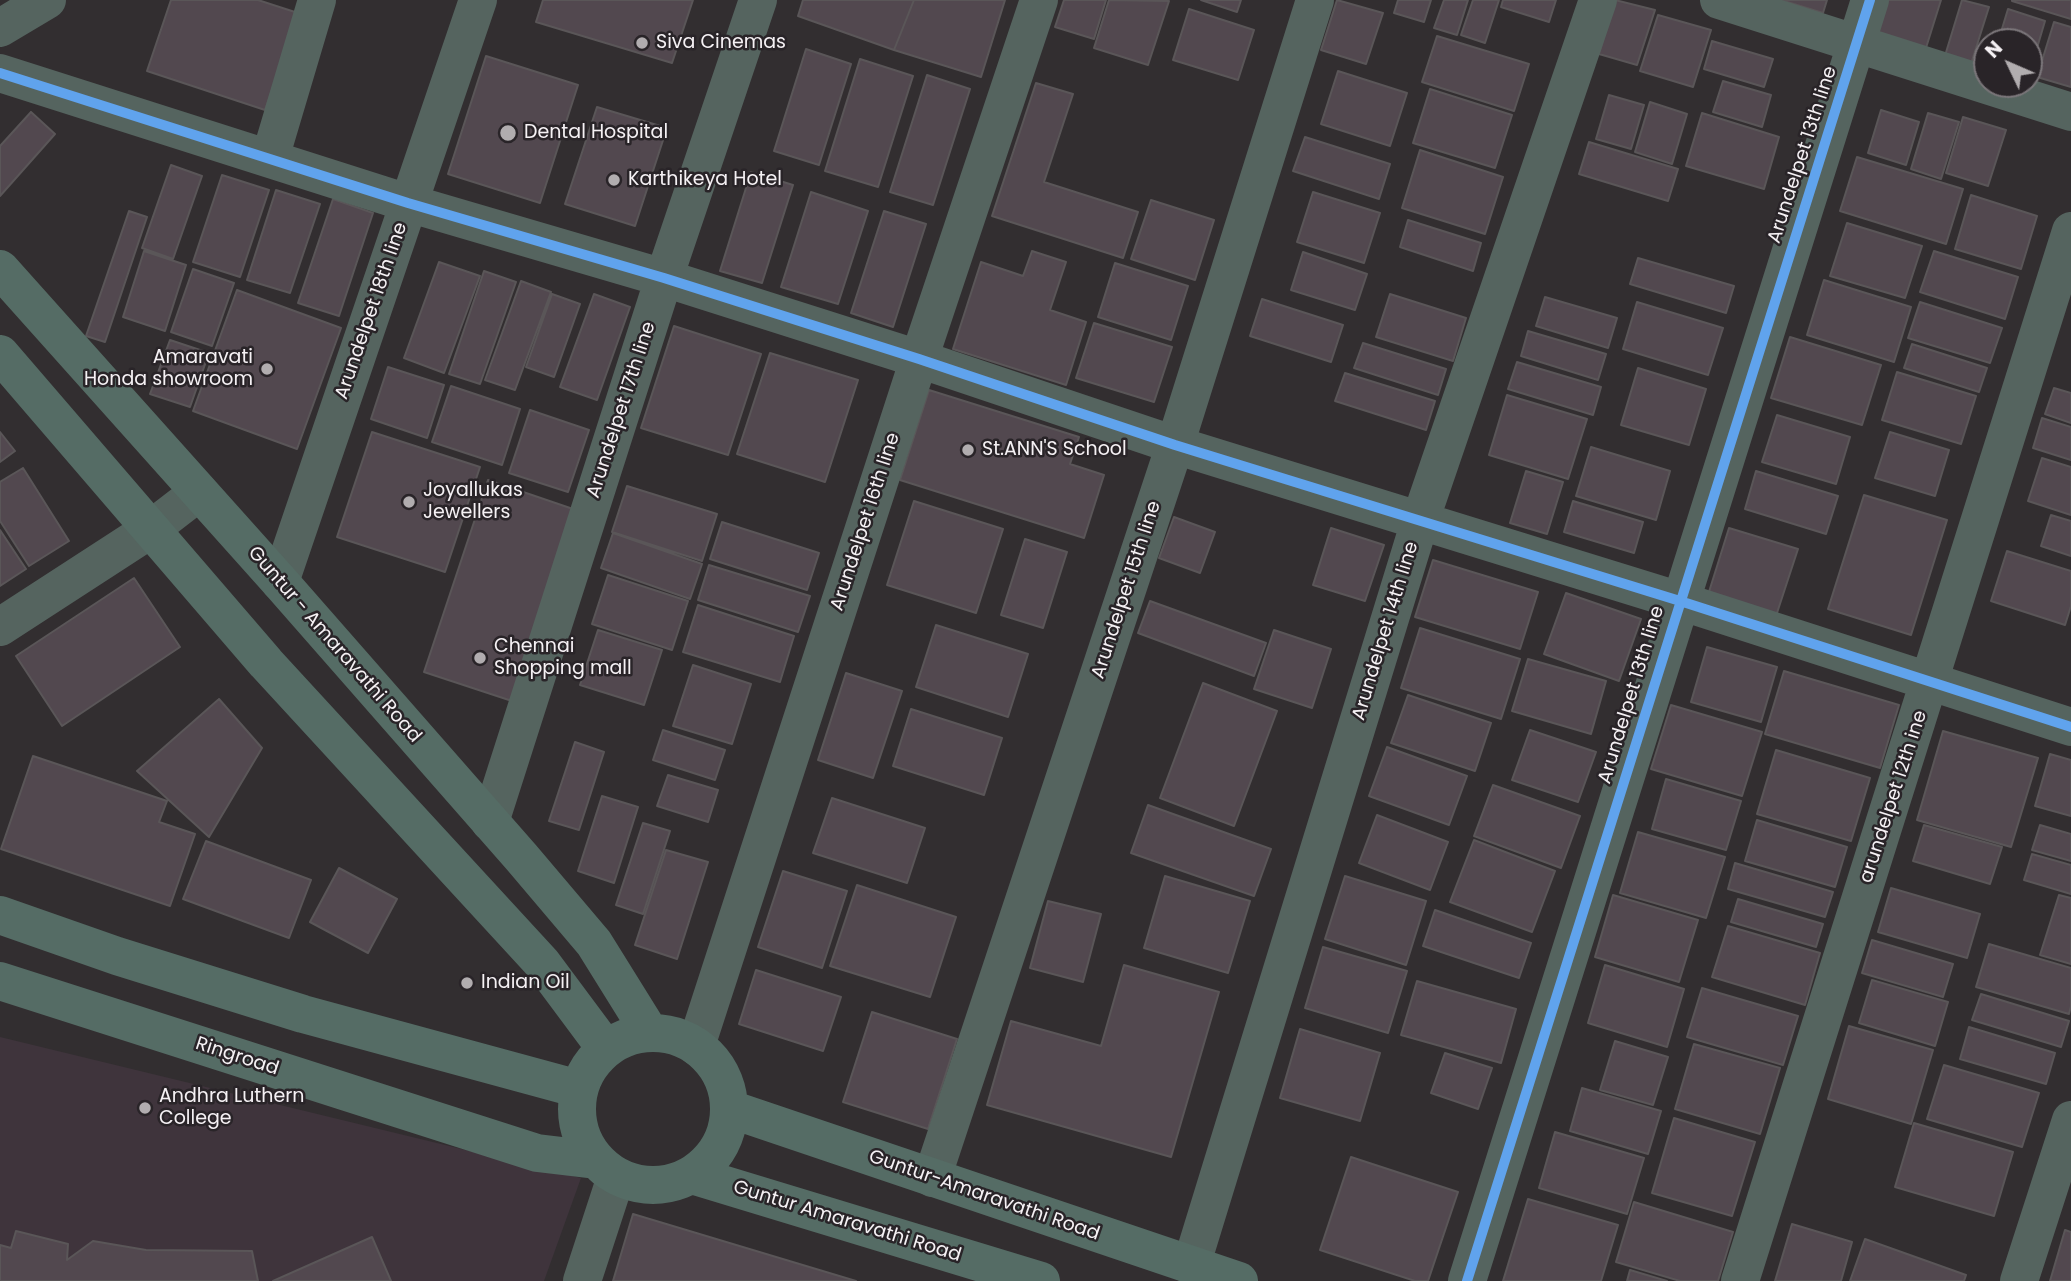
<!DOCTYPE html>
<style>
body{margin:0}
#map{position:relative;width:2071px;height:1281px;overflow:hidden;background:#322e30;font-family:Poppins,sans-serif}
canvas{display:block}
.north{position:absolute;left:1973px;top:28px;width:70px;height:70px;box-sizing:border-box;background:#292428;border:2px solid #7b767a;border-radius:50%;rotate:314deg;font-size:19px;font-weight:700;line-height:28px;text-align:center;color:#f5f1f4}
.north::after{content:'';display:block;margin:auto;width:24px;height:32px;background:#b1adaf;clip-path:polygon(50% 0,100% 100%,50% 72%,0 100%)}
</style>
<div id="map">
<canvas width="2071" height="1281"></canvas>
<div class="north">N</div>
</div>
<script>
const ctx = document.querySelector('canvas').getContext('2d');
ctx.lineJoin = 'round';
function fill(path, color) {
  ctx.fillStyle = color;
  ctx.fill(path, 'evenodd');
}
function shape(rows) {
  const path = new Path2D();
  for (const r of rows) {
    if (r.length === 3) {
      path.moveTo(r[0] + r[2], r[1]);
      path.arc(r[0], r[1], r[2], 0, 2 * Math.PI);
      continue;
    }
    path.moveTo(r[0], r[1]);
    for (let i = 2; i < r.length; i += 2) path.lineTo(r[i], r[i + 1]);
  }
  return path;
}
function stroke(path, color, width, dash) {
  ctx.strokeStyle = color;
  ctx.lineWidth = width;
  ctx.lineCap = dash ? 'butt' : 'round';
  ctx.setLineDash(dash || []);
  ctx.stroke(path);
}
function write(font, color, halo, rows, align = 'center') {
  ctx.font = font + ' Poppins,sans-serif';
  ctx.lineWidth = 5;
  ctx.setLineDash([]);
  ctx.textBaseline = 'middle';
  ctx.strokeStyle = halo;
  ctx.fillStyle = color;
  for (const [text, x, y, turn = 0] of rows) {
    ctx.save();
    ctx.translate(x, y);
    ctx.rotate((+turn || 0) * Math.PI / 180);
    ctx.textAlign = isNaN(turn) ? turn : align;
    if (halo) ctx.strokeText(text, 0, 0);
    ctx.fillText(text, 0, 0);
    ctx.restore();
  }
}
const built = shape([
 [0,1037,581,1178,544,1281,0,1281]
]);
const building = shape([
 [171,0,258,0,298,13,265,110,147,71,171,0],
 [543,0,693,0,672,63,536,22,543,0],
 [803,0,914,0,894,50,798,16,803,0],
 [914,0,1005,0,981,77,894,50,914,0],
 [1064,0,1106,0,1094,39,1055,27,1064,0],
 [1109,0,1169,1,1148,65,1094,48,1109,0],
 [1201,0,1241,0,1237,12,1201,0],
 [1337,0,1383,13,1366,64,1321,50,1337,0],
 [1398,0,1431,0,1424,22,1394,13,1398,0],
 [1444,0,1468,0,1457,35,1434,28,1444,0],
 [1473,0,1499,0,1485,43,1461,35,1473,0],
 [1503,0,1556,0,1549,22,1501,7,1503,0],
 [1615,0,1655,10,1637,65,1599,54,1615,0],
 [1781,0,1827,0,1823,13,1781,0],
 [1888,0,1941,0,1925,51,1877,36,1888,0],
 [1962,0,1989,7,1970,67,1944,59,1962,0],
 [2012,0,2071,0,2071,19,2012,1,2012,0],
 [1189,9,1254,30,1238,80,1173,60,1189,9],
 [2008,9,2045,21,2029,75,2029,42,1998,42,2008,9],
 [1658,15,1711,30,1693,87,1640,71,1658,15],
 [2054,22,2071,27,2071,87,2037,77,2054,22],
 [1437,36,1529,64,1514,111,1422,82,1437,36],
 [1712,41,1773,59,1764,87,1704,69,1712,41],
 [806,49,851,64,819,165,774,151,806,49],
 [486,56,578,85,540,203,448,174,486,56],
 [860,59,913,76,878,187,825,171,860,59],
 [1338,71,1407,93,1390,146,1321,124,1338,71],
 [927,75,970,89,933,205,890,192,927,75],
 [1723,81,1771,95,1762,127,1713,112,1723,81],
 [1036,83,1073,94,1044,182,1138,212,1123,258,992,216,1036,83],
 [1430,89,1512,115,1495,168,1413,143,1430,89],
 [1609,95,1644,105,1631,149,1596,139,1609,95],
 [1650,102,1687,114,1672,164,1635,152,1650,102],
 [597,107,667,128,635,226,565,204,597,107],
 [1881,110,1919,122,1906,165,1868,153,1881,110],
 [31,112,55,134,0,196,0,146,31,112],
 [1702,113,1779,137,1764,189,1686,166,1702,113],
 [1928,113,1959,122,1941,179,1911,169,1928,113],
 [1963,117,2006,130,1988,186,1946,173,1963,117],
 [1305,137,1390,164,1379,199,1293,171,1305,137],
 [1589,142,1678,169,1668,201,1579,174,1589,142],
 [1420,150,1503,177,1485,234,1402,208,1420,150],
 [1857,157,1963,189,1946,244,1840,211,1857,157],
 [171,165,202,176,173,259,142,248,171,165],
 [751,172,793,185,762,283,720,271,751,172],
 [222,175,269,190,240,277,193,262,222,175],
 [276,190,320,204,290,293,247,280,276,190],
 [811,192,868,211,838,304,781,287,811,192],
 [1313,192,1380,213,1364,263,1297,242,1313,192],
 [1971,195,2037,216,2021,269,1955,249,1971,195],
 [333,199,373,213,339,316,298,303,333,199],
 [1151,200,1214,220,1195,280,1131,259,1151,200],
 [129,211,147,217,105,342,86,336,129,211],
 [884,211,926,224,893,327,851,313,884,211],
 [1408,220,1481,243,1473,271,1400,247,1408,220],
 [1847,223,1922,246,1905,298,1830,276,1847,223],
 [144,251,186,265,165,331,123,317,144,251],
 [1032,251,1066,262,1050,310,1086,322,1066,385,953,349,981,262,1023,276,1032,251],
 [1934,251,2018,277,2005,319,1920,292,1934,251],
 [1303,252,1367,274,1355,310,1291,290,1303,252],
 [1638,258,1734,286,1726,313,1630,284,1638,258],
 [439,262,480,276,444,373,404,358,439,262],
 [1115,263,1188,286,1171,340,1098,317,1115,263],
 [193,269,234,283,212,346,171,332,193,269],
 [484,271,516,282,480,384,449,374,484,271],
 [1824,280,1911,307,1894,362,1807,335,1824,280],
 [521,281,551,292,515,390,485,380,521,281],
 [237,290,341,328,297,449,193,411,237,290],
 [552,294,580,304,554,377,526,367,552,294],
 [594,294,630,307,597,400,560,387,594,294],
 [1390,294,1466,318,1453,361,1376,337,1390,294],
 [1545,297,1617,318,1608,348,1536,326,1545,297],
 [1262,299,1343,325,1331,362,1250,336,1262,299],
 [1637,302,1723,328,1708,375,1623,349,1637,302],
 [1920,302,2002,328,1990,363,1908,338,1920,302],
 [1094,323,1172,347,1154,402,1076,378,1094,323],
 [674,326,761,354,728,455,641,428,674,326],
 [1528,331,1606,354,1598,380,1521,356,1528,331],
 [1790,337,1881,365,1862,425,1771,398,1790,337],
 [170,340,209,353,190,407,150,394,170,340],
 [1363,343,1446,369,1438,395,1354,368,1363,343],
 [1912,344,1987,368,1979,392,1904,368,1912,344],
 [770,353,858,380,825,482,737,454,770,353],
 [1517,362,1601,387,1593,415,1508,389,1517,362],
 [388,367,444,385,427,438,371,419,388,367],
 [1638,368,1706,389,1689,445,1621,425,1638,368],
 [1897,372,1976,396,1961,444,1882,420,1897,372],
 [1345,373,1435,401,1426,430,1335,401,1345,373],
 [451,386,520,409,502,465,432,442,451,386],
 [2054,388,2071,393,2071,423,2045,414,2054,388],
 [929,390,1079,437,1070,464,1104,475,1084,538,900,480,929,390],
 [1507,395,1587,419,1568,479,1489,455,1507,395],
 [530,410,589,430,568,492,509,473,530,410],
 [1777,415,1850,437,1836,484,1762,462,1777,415],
 [2042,418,2071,427,2071,460,2033,448,2042,418],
 [0,432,15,451,0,462,0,432],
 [372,432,480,467,445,572,337,537,372,432],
 [1890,432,1949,450,1935,496,1875,478,1890,432],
 [1591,447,1670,471,1656,520,1576,496,1591,447],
 [2042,458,2071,467,2071,515,2028,501,2042,458],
 [23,468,69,541,29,566,0,521,0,482,23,468],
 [1526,471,1563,482,1547,534,1510,523,1526,471],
 [1756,471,1838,496,1826,534,1745,509,1756,471],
 [488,480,576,510,512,701,424,672,488,480],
 [627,486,717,514,702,561,612,532,627,486],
 [1864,495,1947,520,1911,635,1828,609,1864,495],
 [914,501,1003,529,976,613,887,585,914,501],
 [1573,501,1643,522,1634,553,1564,532,1573,501],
 [2051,515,2071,521,2071,556,2041,546,2051,515],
 [1174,517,1215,532,1200,573,1159,558,1174,517],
 [722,522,819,553,807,590,710,559,722,522],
 [1331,528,1384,545,1365,601,1313,585,1331,528],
 [1729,528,1798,549,1776,616,1708,595,1729,528],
 [0,530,26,569,0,586,0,530],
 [613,533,702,564,690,599,601,568,613,533],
 [1025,539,1067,552,1043,628,1001,615,1025,539],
 [2007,551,2071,571,2071,606,2065,625,1991,601,2007,551],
 [1433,560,1538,592,1520,649,1415,617,1433,560],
 [709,565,810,596,798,632,698,600,709,565],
 [608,575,688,601,672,650,592,624,608,575],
 [134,578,180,647,62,726,16,656,134,578],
 [1566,593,1641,619,1619,681,1544,654,1566,593],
 [1150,601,1266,643,1254,676,1138,633,1150,601],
 [698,605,794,636,780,682,683,652,698,605],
 [936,625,1028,654,1008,717,916,687,936,625],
 [1420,628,1520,659,1501,719,1401,688,1420,628],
 [598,630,662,650,644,705,580,685,598,630],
 [1274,630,1331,649,1312,708,1254,689,1274,630],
 [1707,647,1777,667,1761,722,1691,702,1707,647],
 [1528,659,1606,681,1591,734,1512,711,1528,659],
 [693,665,751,684,732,744,673,726,693,665],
 [1784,671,1899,705,1880,768,1765,734,1784,671],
 [846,673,902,691,873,778,818,760,846,673],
 [1203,683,1277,711,1234,826,1160,798,1203,683],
 [1408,695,1491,723,1475,771,1391,743,1408,695],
 [219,699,262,748,209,837,137,771,219,699],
 [1671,705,1762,732,1742,796,1651,769,1671,705],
 [911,709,1002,738,984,795,893,766,911,709],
 [663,730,725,750,715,780,653,760,663,730],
 [1530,730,1596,752,1578,802,1512,780,1530,730],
 [1943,731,2038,758,2011,847,1917,820,1943,731],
 [575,742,604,752,579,830,549,821,575,742],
 [1387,747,1467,776,1449,825,1369,796,1387,747],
 [1776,750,1870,778,1851,841,1757,814,1776,750],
 [2050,754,2071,760,2071,816,2035,806,2050,754],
 [33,756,167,801,159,822,195,834,170,906,1,849,33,756],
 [668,775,718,790,708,822,657,806,668,775],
 [1666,779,1741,801,1726,850,1652,829,1666,779],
 [1493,785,1580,816,1561,868,1474,836,1493,785],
 [602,796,638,807,614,883,578,871,602,796],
 [832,798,925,828,907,883,813,853,832,798],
 [1148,805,1271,849,1254,896,1131,853,1148,805],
 [1377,815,1448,842,1430,890,1359,863,1377,815],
 [1757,820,1847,847,1835,887,1745,861,1757,820],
 [643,823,670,831,643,914,616,905,643,823],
 [1924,825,2002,847,1990,884,1913,861,1924,825],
 [2040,825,2071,834,2071,861,2032,850,2040,825],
 [1638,832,1725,857,1706,918,1620,893,1638,832],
 [1474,840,1555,871,1532,932,1450,902,1474,840],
 [206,841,311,880,289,938,183,899,206,841],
 [666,850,708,862,677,959,635,945,666,850],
 [2032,854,2071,865,2071,894,2024,880,2032,854],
 [1735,863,1833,892,1825,917,1728,889,1735,863],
 [339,868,397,899,368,953,310,922,339,868],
 [783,871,847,891,822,968,758,947,783,871],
 [1165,876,1250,901,1228,973,1144,948,1165,876],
 [1345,876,1426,901,1406,965,1325,939,1345,876],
 [857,885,956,917,930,997,830,966,857,885],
 [1891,888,1980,914,1967,958,1878,932,1891,888],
 [1613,895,1698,920,1679,982,1595,957,1613,895],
 [2059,895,2071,898,2071,964,2040,955,2059,895],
 [1738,899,1823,924,1816,947,1731,922,1738,899],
 [1048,901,1101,914,1083,982,1030,968,1048,901],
 [1435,910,1531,943,1519,978,1423,946,1435,910],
 [1728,926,1820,953,1805,1005,1712,977,1728,926],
 [1872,940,1953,964,1943,997,1862,973,1872,940],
 [1989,944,2071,968,2071,1006,2069,1014,1976,987,1989,944],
 [1323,947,1407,971,1388,1033,1305,1008,1323,947],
 [1124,965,1219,992,1171,1157,987,1105,1011,1021,1101,1046,1124,965],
 [1605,965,1684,989,1667,1047,1588,1023,1605,965],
 [756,970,841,997,823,1051,739,1024,756,970],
 [1872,980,1948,1002,1935,1046,1859,1023,1872,980],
 [1417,981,1516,1009,1501,1063,1401,1035,1417,981],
 [1702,988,1798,1016,1783,1065,1687,1037,1702,988],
 [1981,994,2069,1021,2061,1047,1972,1020,1981,994],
 [872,1012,957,1039,928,1129,843,1102,872,1012],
 [1849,1026,1933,1050,1911,1124,1828,1099,1849,1026],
 [1969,1027,2055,1053,2046,1084,1960,1059,1969,1027],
 [1300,1029,1380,1053,1360,1121,1280,1098,1300,1029],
 [1615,1041,1668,1057,1653,1105,1600,1090,1615,1041],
 [1694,1044,1780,1068,1760,1134,1675,1109,1694,1044],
 [1445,1053,1492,1068,1478,1109,1431,1093,1445,1053],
 [1944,1065,2039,1093,2022,1147,1927,1119,1944,1065],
 [1582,1088,1661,1111,1648,1154,1570,1131,1582,1088],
 [1674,1118,1755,1142,1732,1216,1652,1193,1674,1118],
 [1914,1123,2013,1152,1994,1216,1895,1187,1914,1123],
 [1555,1132,1644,1158,1627,1214,1539,1188,1555,1132],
 [1351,1157,1458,1192,1428,1281,1415,1281,1320,1250,1351,1157],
 [1528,1199,1618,1225,1601,1281,1503,1281,1528,1199],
 [1634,1202,1733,1232,1718,1281,1680,1281,1616,1262,1634,1202],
 [633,1214,856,1281,613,1281,633,1214],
 [1792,1224,1852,1242,1841,1281,1775,1281,1792,1224],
 [2065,1230,2071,1232,2071,1281,2050,1281,2065,1230],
 [16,1231,68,1244,67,1260,93,1241,146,1250,252,1251,258,1281,0,1281,0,1245,11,1248,16,1231],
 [372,1237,391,1281,273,1281,372,1237],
 [1865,1239,1966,1275,1964,1281,1850,1281,1865,1239],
 [1630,1270,1667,1281,1627,1281,1630,1270]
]);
const minor = shape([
 [1719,0,2071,112],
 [0,28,47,0],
 [0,73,408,203,664,278,919,359,1175,445,1680,601,2071,727],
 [270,158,317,0],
 [280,582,478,0],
 [0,627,151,529,199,492],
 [490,822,664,278,758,0],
 [696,1046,919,359,1039,0],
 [932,1178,1175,445,1315,0],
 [1191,1266,1420,521,1598,0],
 [582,1281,616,1177],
 [1467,1281,1870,0],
 [1740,1281,2071,231],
 [2019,1281,2071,1120]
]);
const major = shape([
 [0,269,280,582,522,858,594,943,650,1033],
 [0,354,266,663,542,963,606,1049],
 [0,915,117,956,303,1014,579,1089],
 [0,981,537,1153,596,1160],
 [653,1109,76],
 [730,1109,1239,1281],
 [692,1175,1041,1281]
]);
const cycleway = shape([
 [0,73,408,203,664,278,919,359,1175,445,1680,601,2071,727],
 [1467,1281,1870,0]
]);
const markers = [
 [642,43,7,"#b1adaf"],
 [508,133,9,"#b1adaf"],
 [614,180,7,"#b1adaf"],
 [267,369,7,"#b1adaf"],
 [968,450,7,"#b1adaf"],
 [409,502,7,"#b1adaf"],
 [480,658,7,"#b1adaf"],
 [467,983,7,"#b1adaf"],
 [145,1108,7,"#b1adaf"]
];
const poiNames = [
 ["Siva Cinemas",656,43],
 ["Dental Hospital",524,133],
 ["Karthikeya Hotel",628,180],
 ["Amaravati",253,358,"right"],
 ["Honda showroom",253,380,"right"],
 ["St.ANN'S School",982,450],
 ["Joyallukas",423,491],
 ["Jewellers",423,513],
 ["Chennai",494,647],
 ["Shopping mall",494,669],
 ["Indian Oil",481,983],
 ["Andhra Luthern",159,1097],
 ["College",159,1119]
];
const streetNames = [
 ["Arundelpet 13th line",1803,155,-72],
 ["Arundelpet 18th line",372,311,-71],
 ["Arundelpet 17th line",622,410,-72],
 ["Arundelpet 16th line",866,522,-72],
 ["Arundelpet 15th line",1127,590,-72],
 ["Arundelpet 14th line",1386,631,-73],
 ["Guntur - Amaravathi Road",334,645,49],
 ["Arundelpet 13th line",1632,695,-73],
 ["arundelpet 12th ine",1894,797,-72],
 ["Ringroad",237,1057,18],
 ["Guntur-Amaravathi Road",984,1196,19],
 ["Guntur Amaravathi Road",847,1222,17]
];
fill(built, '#3f343c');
fill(building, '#52484f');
stroke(building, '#5a5658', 2);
stroke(minor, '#55645f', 38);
stroke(major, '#556c65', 38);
stroke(cycleway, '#60a3ed', 10);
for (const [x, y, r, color] of markers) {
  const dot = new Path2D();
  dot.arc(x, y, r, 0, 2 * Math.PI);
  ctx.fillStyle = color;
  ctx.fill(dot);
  stroke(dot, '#292428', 2.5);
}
write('19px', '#f5f1f4', '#292428', poiNames, 'left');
write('19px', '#f5f1f4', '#292428', streetNames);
</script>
